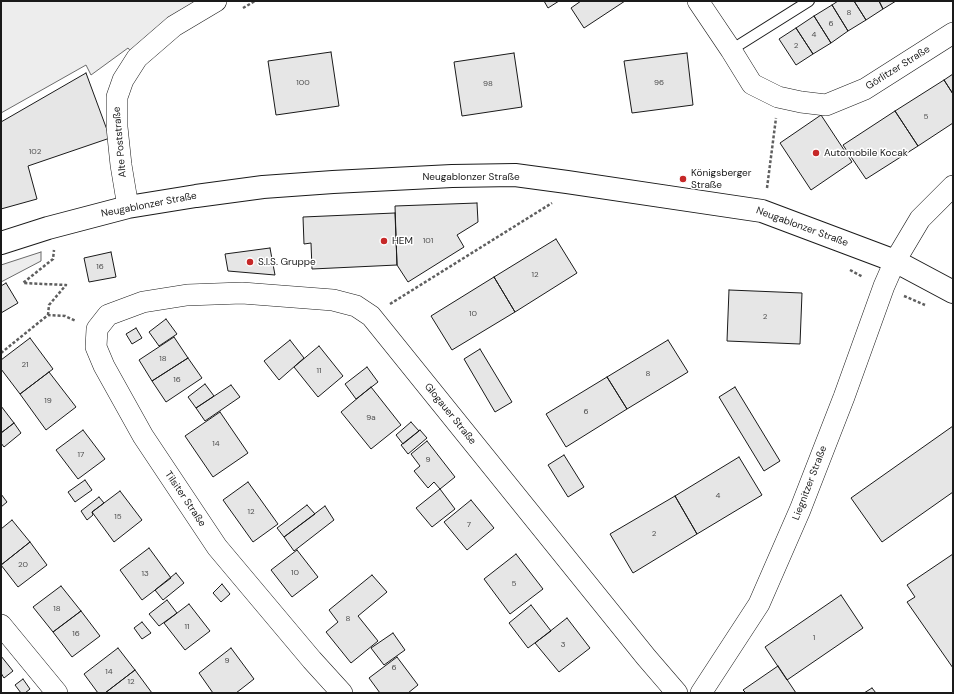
<!DOCTYPE html>
<meta charset="utf-8">
<style>
body{margin:0}
#map{position:relative;width:954px;height:694px;overflow:hidden;background:#fff;font-family:"DM Sans",sans-serif}
canvas{display:block}
.frame{position:absolute;inset:0;border:2px solid #1a1a1a;pointer-events:none}
</style>
<div id="map">
<canvas width="954" height="694"></canvas>
<div class="frame"></div>
</div>
<script>
const ctx = document.querySelector('canvas').getContext('2d');
ctx.lineJoin = 'round';
function fill(path, color) {
  ctx.fillStyle = color;
  ctx.fill(path, 'evenodd');
}
function shape(rows) {
  const path = new Path2D();
  for (const r of rows) {
    path.moveTo(r[0], r[1]);
    for (let i = 2; i < r.length; i += 2) path.lineTo(r[i], r[i + 1]);
  }
  return path;
}
function stroke(path, color, width, dash) {
  ctx.strokeStyle = color;
  ctx.lineWidth = width;
  ctx.lineCap = dash ? 'butt' : 'round';
  ctx.setLineDash(dash || []);
  ctx.stroke(path);
}
function write(font, color, halo, rows, align = 'center') {
  ctx.font = font + ' "DM Sans",sans-serif';
  ctx.lineWidth = 3;
  ctx.setLineDash([]);
  ctx.textBaseline = 'middle';
  ctx.strokeStyle = halo;
  ctx.fillStyle = color;
  for (const [text, x, y, turn = 0] of rows) {
    ctx.save();
    ctx.translate(x, y);
    ctx.rotate((+turn || 0) * Math.PI / 180);
    ctx.textAlign = isNaN(turn) ? turn : align;
    if (halo) ctx.strokeText(text, 0, 0);
    ctx.fillText(text, 0, 0);
    ctx.restore();
  }
}
const built = shape([
 [1,1,200,1,133,54,128,48,91,75,86,65,1,113,1,1],
 [41,252,41,261,1,282,1,265,41,252]
]);
const building = shape([
 [544,1,559,1,548,8,544,1],
 [581,1,625,1,584,28,571,8,581,1],
 [838,1,854,1,866,20,848,31,832,5,838,1],
 [854,1,879,1,883,9,866,20,854,1],
 [879,1,896,1,883,9,879,1],
 [832,5,848,31,831,43,814,16,832,5],
 [814,16,831,43,813,54,796,28,814,16],
 [796,28,813,54,796,65,779,39,796,28],
 [331,52,339,106,276,115,268,61,331,52],
 [514,53,522,107,462,116,454,62,514,53],
 [687,53,693,105,632,113,624,61,687,53],
 [86,73,110,138,28,166,37,199,1,209,1,122,86,73],
 [953,74,953,94,944,80,953,74],
 [944,80,953,94,953,123,918,146,895,111,944,80],
 [895,111,918,146,866,179,843,145,895,111],
 [821,115,852,162,811,190,780,143,821,115],
 [477,203,478,222,457,235,464,247,408,282,397,265,395,206,477,203],
 [395,213,397,265,312,269,311,243,304,244,303,217,395,213],
 [556,239,577,273,515,312,494,277,556,239],
 [270,248,275,275,228,271,225,254,270,248],
 [111,252,116,277,89,282,84,258,111,252],
 [494,277,515,312,452,350,431,316,494,277],
 [6,283,18,303,1,313,1,286,6,283],
 [729,290,802,293,800,344,727,341,729,290],
 [166,319,177,334,159,346,149,332,166,319],
 [136,328,142,338,132,344,126,334,136,328],
 [174,337,188,358,152,381,139,360,174,337],
 [30,338,53,369,20,394,1,369,1,360,30,338],
 [290,340,304,358,279,380,264,361,290,340],
 [668,340,688,372,627,409,607,377,668,340],
 [319,346,343,376,318,397,294,367,319,346],
 [480,349,512,402,495,412,464,359,480,349],
 [188,358,202,378,166,402,152,381,188,358],
 [367,367,378,382,356,399,345,384,367,367],
 [49,372,76,407,46,430,20,394,49,372],
 [607,377,627,409,566,447,546,414,607,377],
 [205,384,214,396,196,408,188,397,205,384],
 [231,385,240,397,205,421,196,408,231,385],
 [371,387,401,425,371,449,341,412,371,387],
 [735,387,780,461,764,471,719,397,735,387],
 [1,406,14,423,1,433,1,406],
 [220,412,248,453,213,477,185,436,220,412],
 [411,422,419,431,403,444,396,435,411,422],
 [14,423,21,433,4,447,1,443,1,433,14,423],
 [953,426,953,492,882,542,851,498,953,426],
 [83,430,105,459,78,479,56,450,83,430],
 [420,430,427,438,408,454,401,445,420,430],
 [427,441,455,477,440,489,434,482,428,488,414,471,420,466,411,454,427,441],
 [564,455,584,487,568,497,548,465,564,455],
 [739,457,762,495,697,534,675,496,739,457],
 [85,480,92,490,75,502,68,492,85,480],
 [248,482,278,524,253,542,223,500,248,482],
 [440,489,455,509,432,527,416,508,440,489],
 [120,491,142,520,114,542,92,512,120,491],
 [1,494,7,502,1,507,1,494],
 [675,496,697,534,633,573,610,534,675,496],
 [99,497,104,503,92,512,93,515,87,520,81,511,99,497],
 [471,500,494,528,467,550,444,522,471,500],
 [307,505,315,514,284,537,277,528,307,505],
 [325,506,334,520,294,551,284,537,325,506],
 [12,520,30,542,1,565,1,529,12,520],
 [30,542,47,565,18,587,1,565,30,542],
 [149,548,171,578,142,600,120,570,149,548],
 [297,550,318,577,292,597,271,570,297,550],
 [516,554,543,589,510,614,484,579,516,554],
 [953,554,953,668,907,602,915,597,907,585,953,554],
 [176,573,184,583,163,600,155,590,176,573],
 [372,575,387,592,358,616,378,641,351,663,326,632,338,622,329,610,372,575],
 [222,584,230,594,221,602,213,593,222,584],
 [61,586,81,611,53,632,33,607,61,586],
 [841,595,863,628,787,680,765,647,841,595],
 [167,600,177,613,159,626,149,614,167,600],
 [189,604,210,631,185,650,164,623,189,604],
 [531,605,551,631,528,648,509,623,531,605],
 [81,611,100,636,72,657,53,632,81,611],
 [567,618,590,648,559,672,535,643,567,618],
 [142,622,151,633,142,639,134,628,142,622],
 [393,633,405,650,384,665,371,648,393,633],
 [118,648,135,670,105,693,98,693,84,674,118,648],
 [231,648,254,679,236,693,213,693,199,673,231,648],
 [1,656,13,671,4,678,1,673,1,656],
 [397,657,418,685,408,693,380,693,369,678,397,657],
 [778,666,796,693,746,693,743,690,778,666],
 [135,670,152,693,105,693,135,670],
 [23,679,30,689,25,693,21,693,15,685,23,679],
 [872,688,876,693,864,693,872,688]
]);
const path = shape([
 [243,8,255,1],
 [767,188,776,118],
 [850,270,863,277],
 [904,296,925,305],
 [390,304,552,203],
 [48,315,49,305,66,285,23,283,53,259,54,250],
 [1,353,48,315,65,316,76,321]
]);
const service = shape([
 [731,50,809,1]
]);
const minor = shape([
 [698,1,731,50,752,84,778,97,801,102,826,105,865,89,953,33],
 [128,207,121,165,117,127,117,97,123,80,137,58,174,26,216,1],
 [1,625,57,693],
 [342,693,312,660,217,547,143,436,104,366,96,347,97,329,108,315,143,302,187,295,242,293,333,300,356,306,371,316,646,657,677,693],
 [701,693,759,604,800,510,844,397,884,286,895,261,920,219,953,186]
]);
const tertiary = shape([
 [1,243,48,228,128,207,196,196,263,187,333,182,452,176,515,175,567,182,762,211,895,261,953,292]
]);
const markers = [
 [816,153,4,"#c62828"],
 [683,179,4,"#c62828"],
 [384,241,4,"#c62828"],
 [250,262,4,"#c62828"]
];
const numberNames = [
 ["8",849,13],
 ["6",831,24],
 ["4",814,35],
 ["2",796,46],
 ["100",303,83],
 ["96",659,83],
 ["98",488,84],
 ["5",926,117],
 ["102",35,152],
 ["101",428,241],
 ["16",100,267],
 ["12",535,275],
 ["10",473,314],
 ["2",765,317],
 ["18",163,359],
 ["21",25,365],
 ["11",319,371],
 ["8",648,374],
 ["16",177,380],
 ["19",48,401],
 ["6",586,412],
 ["9a",371,418],
 ["14",216,444],
 ["17",81,455],
 ["9",428,460],
 ["4",718,496],
 ["12",251,512],
 ["15",118,517],
 ["7",469,525],
 ["2",654,534],
 ["20",23,565],
 ["10",295,573],
 ["13",145,574],
 ["5",514,584],
 ["18",57,609],
 ["8",348,619],
 ["11",187,627],
 ["16",76,634],
 ["1",814,638],
 ["3",563,645],
 ["9",227,661],
 ["6",394,668],
 ["14",109,672],
 ["12",131,682]
];
const streetNames = [
 ["Görlitzer Straße",898,68,-32],
 ["Alte Poststraße",120,142,-95],
 ["Neugablonzer Straße",471,177],
 ["Neugablonzer Straße",149,205,-11],
 ["Neugablonzer Straße",802,227,20],
 ["Glogauer Straße",450,414,51],
 ["Liegnitzer Straße",810,483,-69],
 ["Tilsiter Straße",185,499,56]
];
const poiNames = [
 ["Automobile Kocak",824,153],
 ["Königsberger",691,173],
 ["Straße",691,185],
 ["HEM",392,241],
 ["S.I.S. Gruppe",258,262]
];
fill(built, '#ededed');
stroke(built, '#6a6a6a', 1);
fill(building, '#e6e6e6');
stroke(building, '#1a1a1a', 1);
stroke(service, '#1a1a1a', 12);
stroke(minor, '#1a1a1a', 22);
stroke(tertiary, '#1a1a1a', 24);
stroke(path, '#5f5f5f', 2.5, [3, 2]);
stroke(service, '#fff', 10);
stroke(minor, '#fff', 21);
stroke(tertiary, '#fff', 22);
for (const [x, y, r, color] of markers) {
  const dot = new Path2D();
  dot.arc(x, y, r, 0, 2 * Math.PI);
  ctx.fillStyle = color;
  ctx.fill(dot);
  stroke(dot, '#fff', 1.5);
}
write('8px', '#4d4d4d', null, numberNames);
write('10px', '#1a1a1a', '#fff', streetNames);
write('10px', '#1a1a1a', '#fff', poiNames, 'left');
</script>
